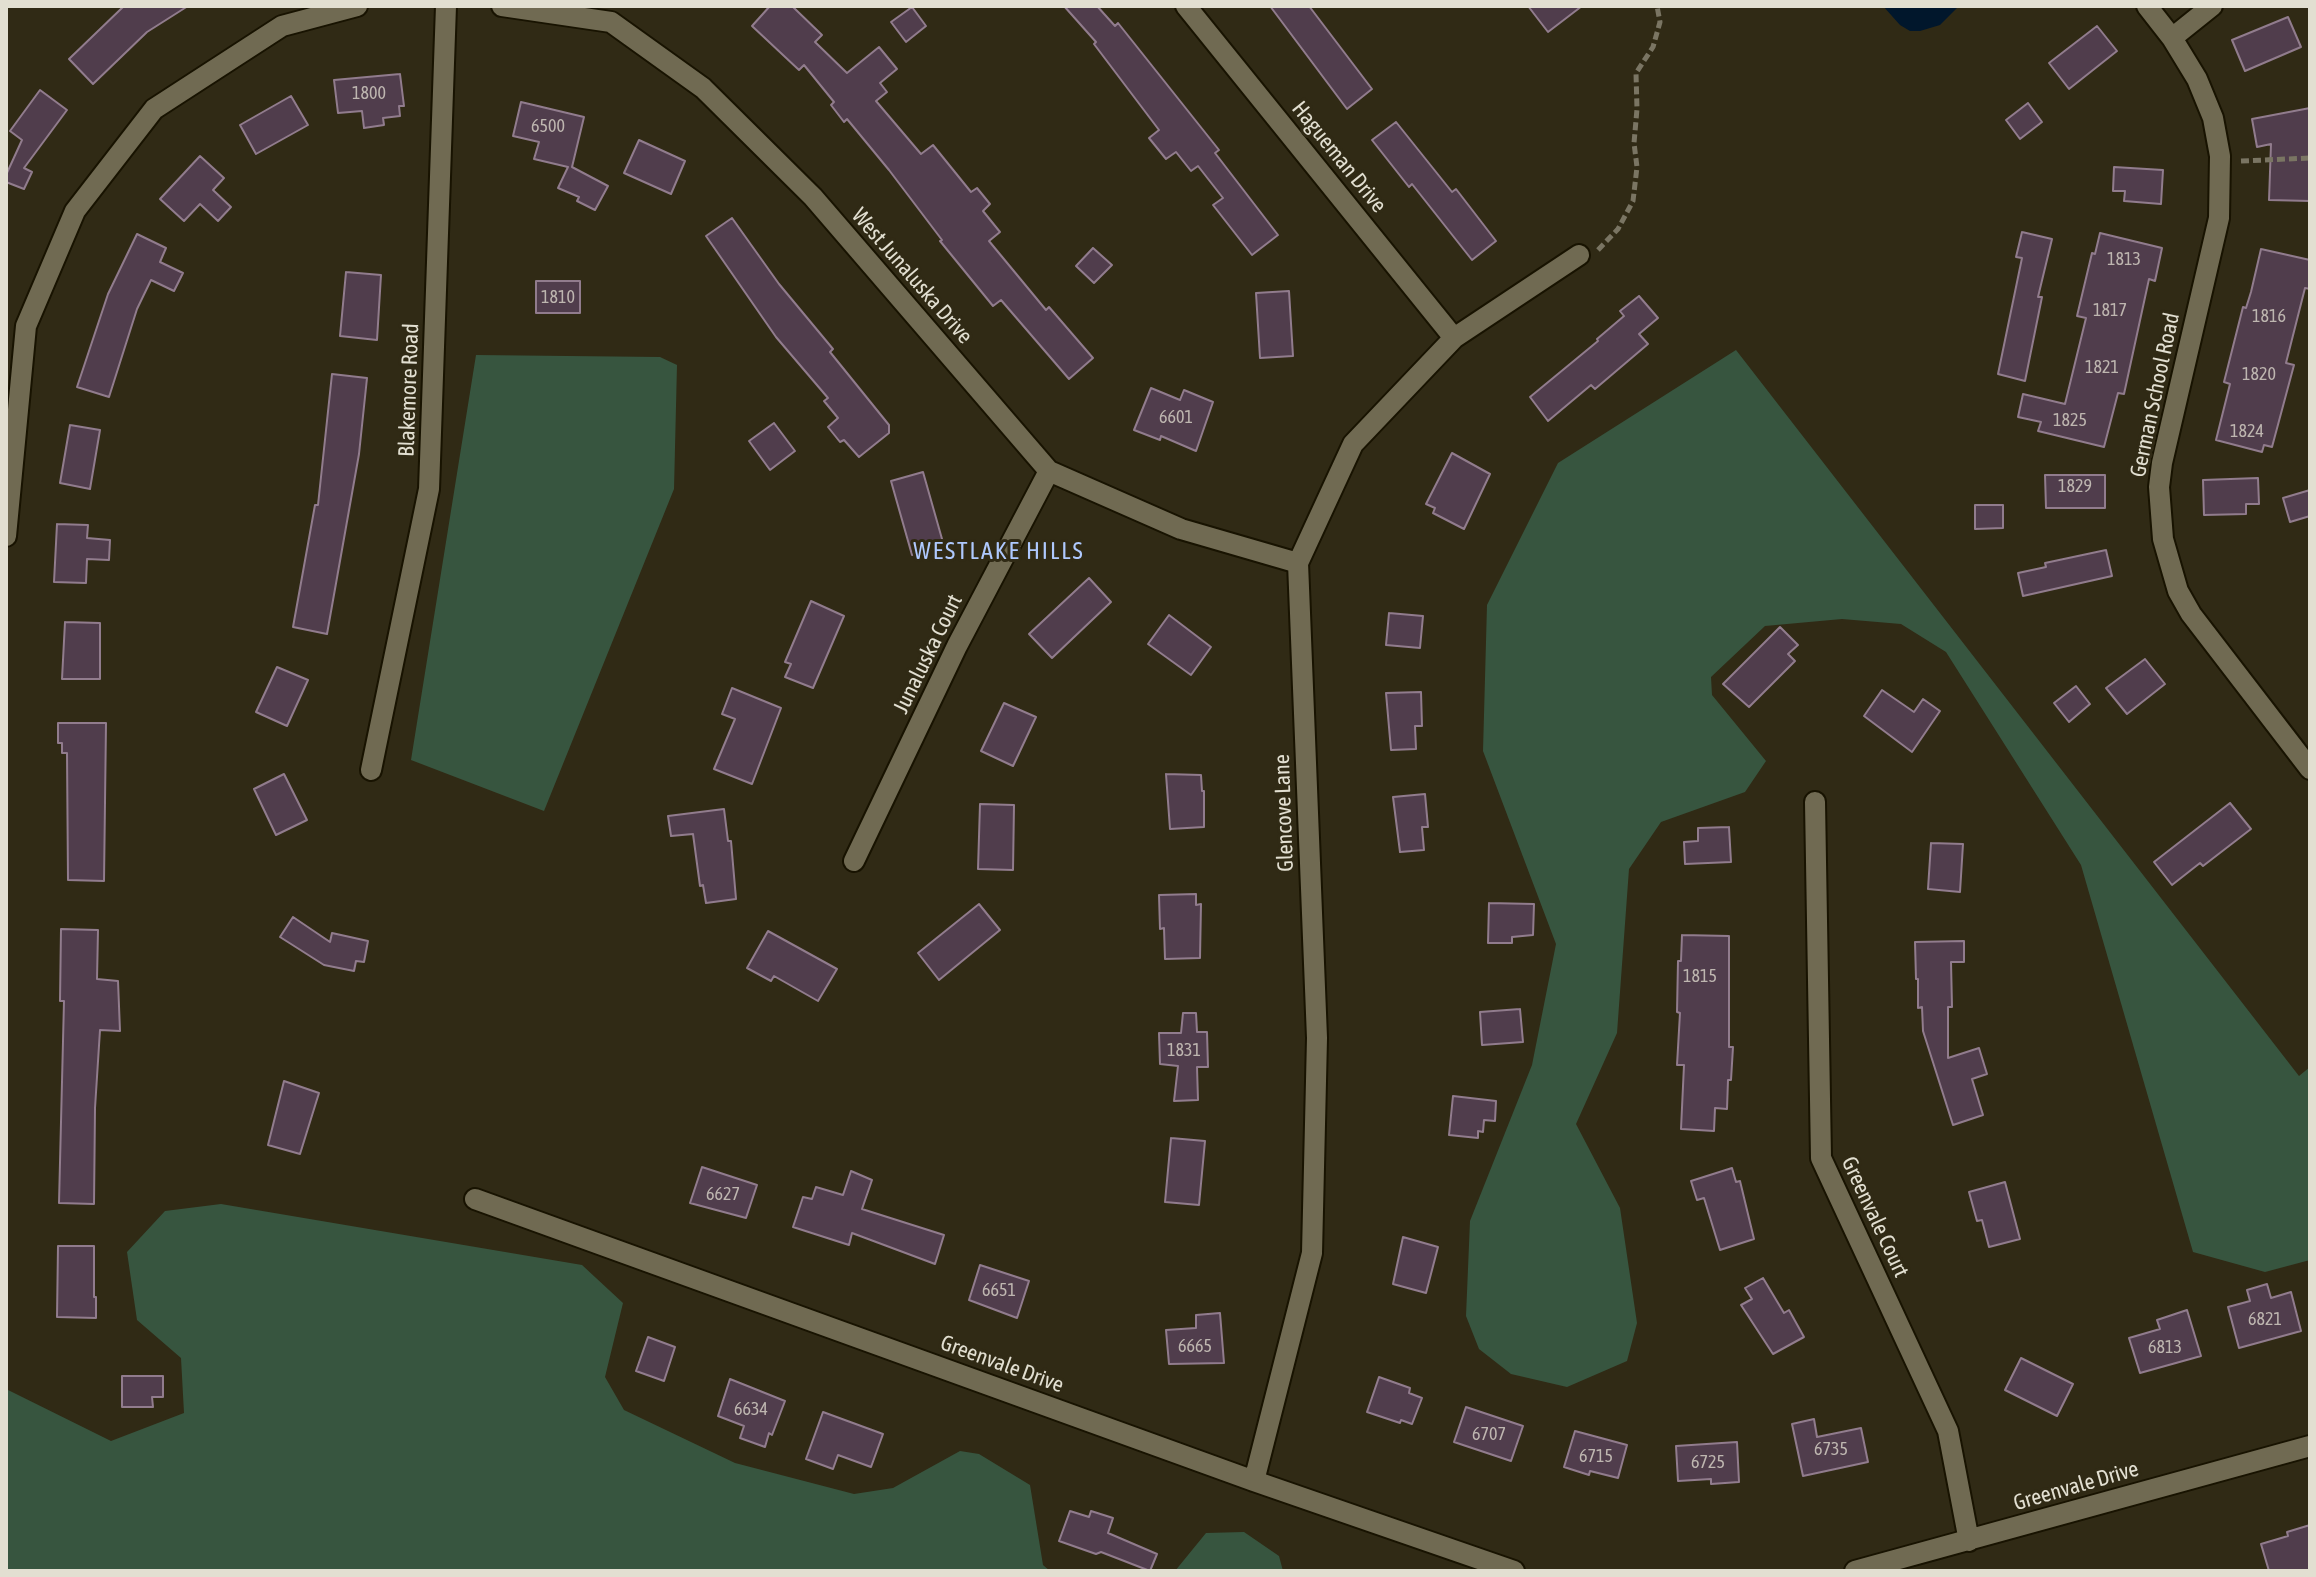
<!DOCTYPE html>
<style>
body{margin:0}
#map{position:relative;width:2316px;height:1577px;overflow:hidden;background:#302a15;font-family:"Asap Condensed",sans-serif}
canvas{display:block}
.frame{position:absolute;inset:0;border:8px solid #e2dfd1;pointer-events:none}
</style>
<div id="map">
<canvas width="2316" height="1577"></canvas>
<div class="frame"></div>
</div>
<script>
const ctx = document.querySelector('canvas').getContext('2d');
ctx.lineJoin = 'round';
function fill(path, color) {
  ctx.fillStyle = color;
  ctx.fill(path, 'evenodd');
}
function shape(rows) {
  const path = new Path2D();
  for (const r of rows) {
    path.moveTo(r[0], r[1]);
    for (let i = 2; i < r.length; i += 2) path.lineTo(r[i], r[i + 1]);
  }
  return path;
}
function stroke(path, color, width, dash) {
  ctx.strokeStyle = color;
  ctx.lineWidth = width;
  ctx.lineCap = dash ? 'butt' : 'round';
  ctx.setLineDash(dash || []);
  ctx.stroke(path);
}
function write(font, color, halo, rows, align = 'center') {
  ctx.font = font + ' "Asap Condensed",sans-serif';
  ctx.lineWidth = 6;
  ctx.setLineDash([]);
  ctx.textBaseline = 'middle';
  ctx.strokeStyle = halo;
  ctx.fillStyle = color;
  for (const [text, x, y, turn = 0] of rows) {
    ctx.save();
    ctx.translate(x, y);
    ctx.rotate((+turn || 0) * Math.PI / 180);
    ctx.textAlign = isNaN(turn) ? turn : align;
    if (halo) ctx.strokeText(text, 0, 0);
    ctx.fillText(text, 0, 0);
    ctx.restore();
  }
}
const green = shape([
 [1736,350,2299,1076,2310,1067,2310,1260,2265,1272,2193,1252,2081,865,1946,652,1901,624,1842,619,1765,626,1711,677,1712,695,1766,761,1745,792,1661,822,1629,869,1617,1033,1576,1124,1620,1208,1637,1323,1627,1361,1567,1387,1511,1374,1479,1349,1466,1316,1470,1221,1532,1065,1556,944,1483,751,1487,605,1558,463],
 [476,355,660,357,677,365,674,489,544,811,411,760],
 [221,1204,582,1265,623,1303,605,1377,624,1410,735,1463,854,1494,893,1488,960,1451,979,1454,1030,1485,1043,1565,1050,1571,6,1571,6,1389,111,1441,184,1413,181,1358,137,1320,127,1252,165,1211],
 [1244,1532,1279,1556,1283,1571,1175,1571,1206,1533]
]);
const water = shape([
 [1883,6,1959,6,1940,25,1920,31,1910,31,1900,25]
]);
const building = shape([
 [124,6,188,6,147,32,93,84,69,59,124,6],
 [770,6,792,6,822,35,815,42,847,73,879,47,897,69,880,83,887,92,876,101,921,154,933,145,971,192,977,188,990,204,983,211,1000,232,989,241,1046,310,1049,307,1093,358,1069,379,1001,300,993,306,940,241,942,240,889,170,847,119,844,122,831,105,834,102,804,65,799,70,752,26,770,6],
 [1064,6,1097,6,1115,26,1118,23,1219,150,1215,153,1278,235,1252,255,1213,205,1223,198,1198,166,1191,171,1176,152,1166,159,1149,138,1159,130,1094,44,1096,42,1064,6],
 [1270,6,1309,6,1372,89,1347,109,1270,6],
 [1528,6,1582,6,1548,32,1528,6],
 [912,7,926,26,906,42,891,22,912,7],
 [2288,17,2301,47,2245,71,2232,40,2288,17],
 [2097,26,2117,51,2069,89,2049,63,2097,26],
 [400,74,404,106,399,106,400,116,383,118,384,125,364,128,362,111,338,113,334,80,400,74],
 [40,90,67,110,24,168,32,172,24,189,6,182,6,175,22,140,10,131,40,90],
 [291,96,308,125,256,154,240,125,291,96],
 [521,102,584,117,572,167,608,186,595,210,577,201,579,197,558,188,568,167,534,159,539,142,513,136,521,102],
 [2028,103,2042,122,2020,139,2006,120,2028,103],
 [2310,108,2310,201,2269,200,2271,144,2257,147,2252,119,2310,108],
 [1396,122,1452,192,1456,189,1496,241,1472,260,1412,184,1409,187,1372,140,1396,122],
 [639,140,685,161,671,194,624,173,639,140],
 [200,156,224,178,213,190,231,207,218,221,200,204,184,221,160,199,200,156],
 [2114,167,2163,170,2161,204,2124,201,2125,191,2113,191,2114,167],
 [732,218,779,284,833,349,830,352,889,425,889,433,859,457,844,440,840,442,828,427,838,418,824,401,828,398,776,337,706,236,732,218],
 [2022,232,2052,239,2038,297,2042,297,2025,381,1998,374,2022,258,2016,257,2022,232],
 [2100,233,2162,248,2155,281,2149,279,2124,394,2118,393,2104,447,2038,431,2041,422,2018,417,2023,394,2065,404,2086,318,2077,316,2092,253,2095,254,2100,233],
 [137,234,166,248,160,262,183,273,174,291,151,280,137,309,109,397,77,387,108,294,137,234],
 [1093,248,1112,265,1094,283,1076,266,1093,248],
 [2261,249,2310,260,2310,289,2305,288,2286,363,2294,365,2272,447,2264,445,2262,452,2216,440,2230,384,2224,382,2243,307,2246,308,2251,292,2261,249],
 [346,272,381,275,377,340,340,336,346,272],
 [536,281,580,281,580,313,536,313,536,281],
 [1289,291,1293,356,1260,358,1256,293,1289,291],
 [1639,296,1658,318,1639,334,1648,344,1595,389,1591,385,1548,421,1530,397,1598,341,1597,339,1624,316,1620,311,1639,296],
 [332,374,367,378,359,454,327,634,293,627,315,505,318,505,332,374],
 [1151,388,1180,400,1184,390,1213,402,1196,451,1161,436,1160,440,1134,430,1151,388],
 [774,423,795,451,770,470,749,441,774,423],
 [70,425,100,430,90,489,60,483,70,425],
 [1452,453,1490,474,1464,529,1433,513,1435,508,1426,504,1452,453],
 [923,472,944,546,912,555,891,481,923,472],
 [2045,475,2105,475,2105,508,2046,508,2045,475],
 [2258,478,2259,504,2246,504,2246,514,2204,515,2203,480,2258,478],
 [2310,490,2310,516,2290,522,2283,498,2310,490],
 [1975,505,2003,505,2003,528,1975,529,1975,505],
 [57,524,88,525,87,538,110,540,109,560,87,559,86,583,54,582,57,524],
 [2106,550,2112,576,2023,596,2018,573,2046,567,2045,563,2106,550],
 [1089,578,1111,602,1052,658,1029,634,1089,578],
 [811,601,844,616,813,688,785,677,791,664,785,662,811,601],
 [1389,613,1423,616,1420,648,1386,645,1389,613],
 [1169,615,1211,647,1191,675,1148,644,1169,615],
 [65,622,100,623,100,679,62,679,65,622],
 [1780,627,1798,645,1788,654,1795,661,1749,707,1723,684,1780,627],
 [2145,659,2165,684,2127,714,2106,688,2145,659],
 [277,667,308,680,287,726,256,712,277,667],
 [2076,686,2090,704,2069,722,2054,703,2076,686],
 [732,688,781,708,752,784,714,769,735,719,722,714,732,688],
 [1882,690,1914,712,1923,699,1940,711,1912,752,1864,716,1882,690],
 [1421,692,1422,726,1415,726,1416,749,1391,750,1386,693,1421,692],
 [1004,703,1036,717,1013,766,981,751,1004,703],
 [58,723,106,723,104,881,68,880,67,753,62,753,62,743,58,743,58,723],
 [284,774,307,820,276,835,254,789,284,774],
 [1166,774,1201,775,1202,791,1204,791,1204,827,1170,829,1166,774],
 [1425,794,1428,827,1422,827,1424,850,1400,852,1393,797,1425,794],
 [2230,803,2251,829,2203,866,2200,863,2172,885,2154,862,2230,803],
 [980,804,1014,805,1013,870,978,869,980,804],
 [724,809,728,841,731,841,736,899,706,903,703,885,700,886,693,834,671,836,668,816,724,809],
 [1729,827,1731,862,1685,864,1684,842,1698,841,1698,828,1729,827],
 [1931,843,1963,844,1960,892,1928,889,1931,843],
 [1196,894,1196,905,1201,904,1200,958,1165,959,1164,928,1160,929,1159,895,1196,894],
 [1489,903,1534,904,1533,935,1512,937,1512,943,1488,943,1489,903],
 [979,904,1000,930,939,980,918,953,979,904],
 [293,917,330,942,332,933,368,941,364,962,356,961,354,971,324,965,280,937,293,917],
 [61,929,98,930,97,979,118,981,120,1031,100,1030,95,1108,94,1204,59,1203,64,1001,60,1001,61,929],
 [768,931,837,969,818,1001,774,976,771,981,747,968,768,931],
 [1682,935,1729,936,1729,1047,1733,1047,1731,1080,1728,1080,1727,1109,1715,1108,1714,1131,1681,1129,1684,1065,1677,1065,1680,1013,1677,1012,1678,961,1681,961,1682,935],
 [1964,941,1964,962,1951,962,1952,1007,1948,1007,1948,1058,1979,1048,1987,1074,1972,1079,1983,1115,1953,1125,1923,1031,1922,1007,1918,1008,1918,979,1916,979,1915,942,1964,941],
 [1520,1009,1523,1042,1482,1045,1480,1012,1520,1009],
 [1183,1013,1196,1013,1197,1032,1207,1032,1208,1067,1197,1067,1198,1100,1174,1101,1178,1066,1160,1064,1159,1033,1181,1033,1183,1013],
 [284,1081,319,1093,300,1154,268,1145,284,1081],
 [1453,1096,1496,1101,1495,1121,1484,1120,1483,1132,1478,1131,1478,1138,1449,1135,1453,1096],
 [1171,1138,1205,1141,1199,1205,1165,1202,1171,1138],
 [702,1167,757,1185,746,1218,690,1203,702,1167],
 [1732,1168,1736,1182,1740,1181,1754,1239,1720,1250,1704,1198,1697,1200,1691,1181,1732,1168],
 [851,1171,872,1180,862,1209,944,1235,935,1264,852,1233,849,1245,793,1227,803,1197,812,1199,816,1187,843,1195,851,1171],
 [2005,1182,2020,1239,1989,1247,1982,1220,1977,1221,1969,1192,2005,1182],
 [1403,1237,1438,1247,1426,1293,1393,1284,1403,1237],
 [58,1246,94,1246,94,1297,96,1297,96,1318,57,1317,58,1246],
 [980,1265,1029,1281,1017,1318,969,1300,980,1265],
 [1763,1278,1784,1313,1789,1310,1804,1337,1773,1354,1741,1305,1752,1299,1745,1288,1763,1278],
 [2267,1284,2271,1298,2291,1292,2301,1331,2239,1348,2228,1307,2250,1301,2247,1290,2267,1284],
 [2187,1310,2201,1356,2140,1373,2129,1338,2160,1329,2157,1320,2187,1310],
 [1220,1313,1224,1363,1169,1364,1166,1330,1196,1328,1196,1315,1220,1313],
 [648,1337,675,1347,664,1381,636,1371,648,1337],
 [2021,1358,2073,1384,2057,1416,2005,1390,2021,1358],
 [122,1376,163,1376,163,1397,152,1397,153,1407,122,1407,122,1376],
 [1379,1377,1410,1388,1409,1393,1422,1398,1412,1424,1401,1420,1400,1423,1367,1412,1379,1377],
 [730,1379,785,1401,772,1435,769,1433,765,1447,740,1438,744,1426,718,1416,730,1379],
 [1466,1407,1523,1426,1511,1461,1454,1442,1466,1407],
 [823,1412,883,1434,871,1467,838,1455,833,1469,806,1459,823,1412],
 [1814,1419,1817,1437,1861,1428,1868,1462,1803,1476,1792,1424,1814,1419],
 [1575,1431,1627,1445,1618,1478,1590,1471,1589,1475,1564,1467,1575,1431],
 [1737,1442,1739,1482,1711,1484,1711,1479,1678,1481,1676,1446,1737,1442],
 [1070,1511,1089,1517,1091,1511,1113,1518,1108,1533,1157,1554,1150,1571,1101,1552,1096,1554,1059,1541,1070,1511],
 [2310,1525,2310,1571,2269,1571,2261,1544,2288,1536,2287,1532,2310,1525]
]);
const path = shape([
 [2241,161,2310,158],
 [1598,250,1618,229,1633,201,1637,167,1634,143,1637,109,1636,73,1653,47,1660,22,1657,6]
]);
const minor = shape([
 [502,6,611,22,703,88,813,197,1049,471,1181,529,1298,563],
 [1186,6,1454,338],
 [2147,6,2172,38,2197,79,2213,118,2220,156,2219,218,2162,463,2159,487,2163,539,2178,591,2191,614,2310,769],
 [2172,38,2212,6],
 [6,536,26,326,75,211,154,109,282,26,357,6],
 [371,770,429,489,446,6],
 [1815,802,1821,1158,1948,1431,1969,1541],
 [854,861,957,646,1049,471],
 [475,1199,1254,1481,1514,1571],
 [1254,1481,1312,1253,1317,1038,1298,563,1353,444,1454,338,1579,255],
 [1855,1571,2310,1446]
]);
const numberNames = [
 ["1800",369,93],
 ["6500",548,126],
 ["1813",2124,259],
 ["1810",558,297],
 ["1817",2110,310],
 ["1816",2269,316],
 ["1821",2102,367],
 ["1820",2259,374],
 ["6601",1176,417],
 ["1825",2070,420],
 ["1824",2247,431],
 ["1829",2075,486],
 ["1815",1700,976],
 ["1831",1184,1050],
 ["6627",723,1194],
 ["6651",999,1290],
 ["6821",2265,1319],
 ["6665",1195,1346],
 ["6813",2165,1347],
 ["6634",751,1409],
 ["6707",1489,1434],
 ["6735",1831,1449],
 ["6715",1596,1456],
 ["6725",1708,1462]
];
const streetNames = [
 ["Hagueman Drive",1339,157,51],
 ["West Junaluska Drive",912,276,49],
 ["Blakemore Road",409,390,-88],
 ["German School Road",2155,395,-78],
 ["Junaluska Court",928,654,-64],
 ["Glencove Lane",1284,813,-92],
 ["Greenvale Court",1875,1217,65],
 ["Greenvale Drive",1002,1364,20],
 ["Greenvale Drive",2076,1486,-16]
];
const neighbourhoodNames = [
 ["WESTLAKE HILLS",999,551]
];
fill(green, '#37553f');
fill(water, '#01172c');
fill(building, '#503d4c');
stroke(building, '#917c8d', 2);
stroke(minor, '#181301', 24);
stroke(path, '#7a7563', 5, [8, 4]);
stroke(minor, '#706a52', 20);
write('18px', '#beb6b0', null, numberNames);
write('22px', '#e2dfd1', '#302a15', streetNames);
ctx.letterSpacing = '2px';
write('24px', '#afc9fe', '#302a15', neighbourhoodNames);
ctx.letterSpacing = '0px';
</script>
